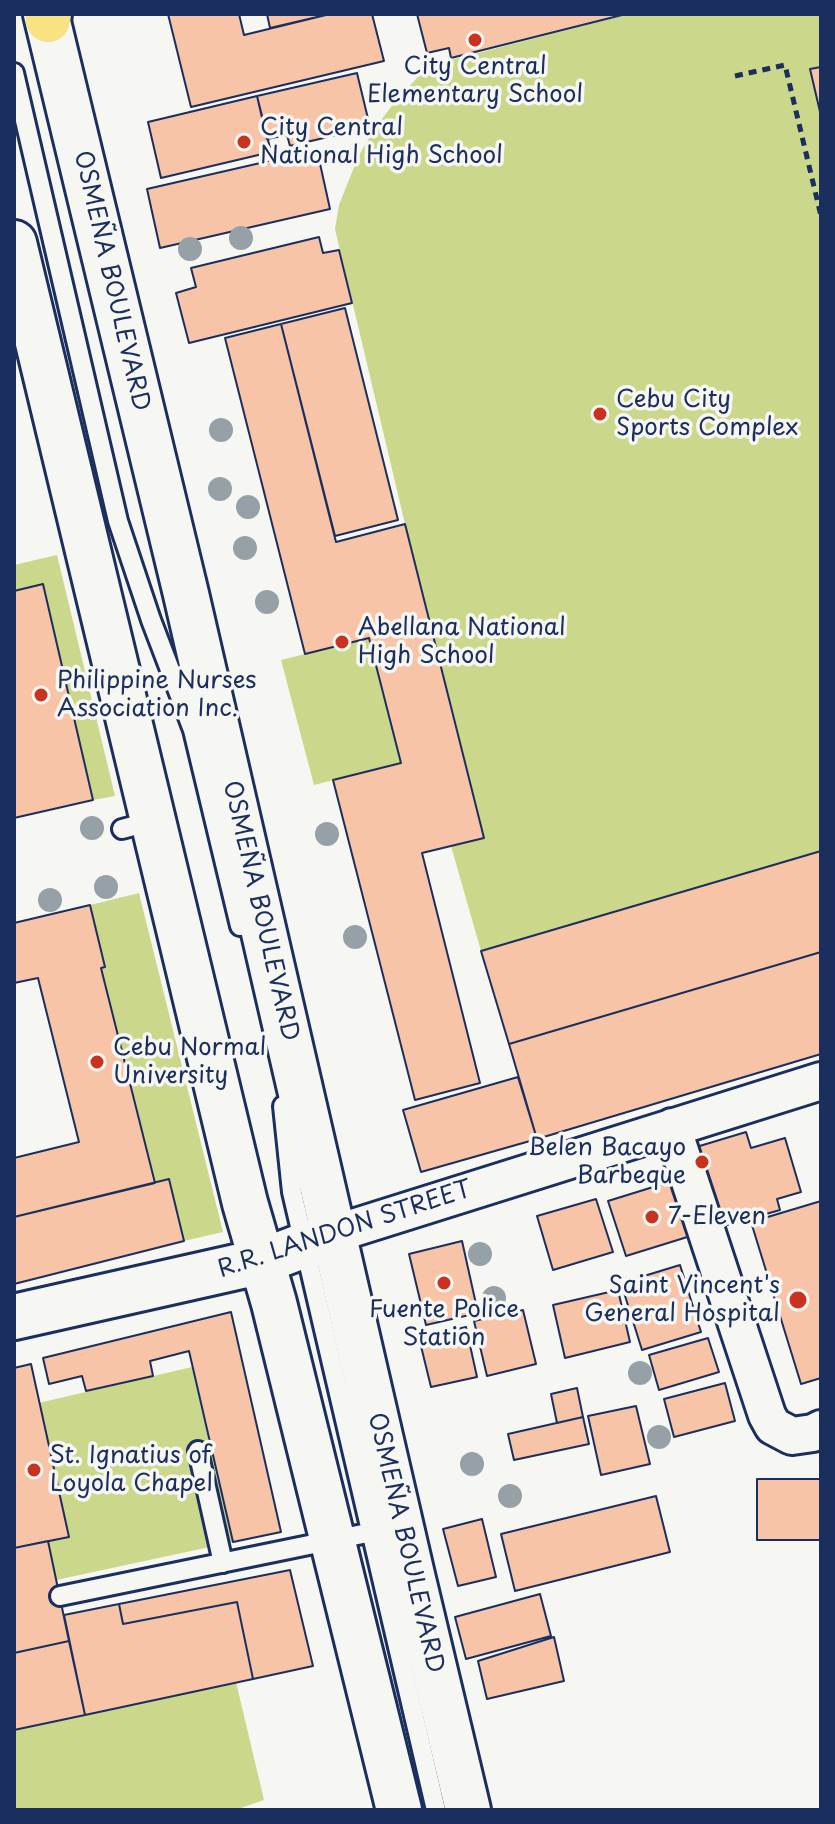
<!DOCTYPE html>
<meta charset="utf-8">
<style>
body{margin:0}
#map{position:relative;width:835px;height:1824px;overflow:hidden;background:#f6f6f2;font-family:"Playpen Sans",sans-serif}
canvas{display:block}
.frame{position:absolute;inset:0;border:16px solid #1b2f5e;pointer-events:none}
</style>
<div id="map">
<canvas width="835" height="1824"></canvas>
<div class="frame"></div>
</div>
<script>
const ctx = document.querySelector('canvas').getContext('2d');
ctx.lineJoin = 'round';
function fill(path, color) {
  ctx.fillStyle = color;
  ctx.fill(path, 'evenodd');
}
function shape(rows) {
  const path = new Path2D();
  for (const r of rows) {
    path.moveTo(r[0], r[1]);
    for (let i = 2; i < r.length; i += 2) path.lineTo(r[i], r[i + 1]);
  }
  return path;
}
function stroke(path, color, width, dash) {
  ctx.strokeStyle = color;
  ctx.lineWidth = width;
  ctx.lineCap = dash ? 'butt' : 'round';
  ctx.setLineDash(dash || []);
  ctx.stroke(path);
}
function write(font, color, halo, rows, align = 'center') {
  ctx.font = font + ' "Playpen Sans",sans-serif';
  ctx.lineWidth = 7;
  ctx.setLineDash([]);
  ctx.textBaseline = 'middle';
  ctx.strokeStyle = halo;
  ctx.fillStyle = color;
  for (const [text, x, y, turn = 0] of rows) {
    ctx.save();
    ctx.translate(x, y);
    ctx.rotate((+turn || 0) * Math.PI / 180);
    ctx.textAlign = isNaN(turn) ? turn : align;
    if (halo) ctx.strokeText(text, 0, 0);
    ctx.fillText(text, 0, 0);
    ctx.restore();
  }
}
const green = shape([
 [629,14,821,14,821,851,481,951,451,846,484,837,405,524,335,229,339,205,358,157,375,128,394,103,428,66],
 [57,555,115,796,93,800,43,584,14,591,14,565],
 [369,638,401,763,314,785,281,660],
 [139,893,223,1232,184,1241,169,1180,155,1183,101,968,105,966,90,905],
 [192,1367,233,1542,56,1580,48,1541,39,1403],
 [236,1682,264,1800,235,1810,14,1810,14,1730]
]);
const building = shape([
 [168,14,239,14,244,35,330,14,372,14,384,61,191,107,168,14],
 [267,14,330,14,270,28,267,14],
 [417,14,626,14,451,58,449,48,427,53,417,14],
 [821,67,821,116,810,69,821,67],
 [357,73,370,127,290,146,287,135,267,139,257,96,357,73],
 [257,96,271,152,161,178,148,122,257,96],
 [317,150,330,209,160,248,147,189,317,150],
 [319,237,323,253,339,250,352,303,189,343,176,293,196,287,191,268,319,237],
 [345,308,398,520,335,536,281,324,345,308],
 [281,324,336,542,405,524,484,838,422,853,480,1083,415,1100,333,780,401,763,369,638,305,654,225,338,281,324],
 [43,584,93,800,14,818,14,591,43,584],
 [821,851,821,952,509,1044,481,951,821,851],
 [90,905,105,967,101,968,155,1183,14,1217,14,1158,79,1142,38,978,14,983,14,923,90,905],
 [821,952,821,1054,537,1139,509,1044,821,952],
 [518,1077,537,1139,421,1172,403,1110,518,1077],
 [746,1132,751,1148,785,1138,801,1192,777,1199,780,1210,724,1226,715,1195,708,1197,693,1148,746,1132],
 [169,1179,184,1241,14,1284,14,1217,169,1179],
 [679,1179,697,1234,626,1256,608,1201,679,1179],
 [596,1199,613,1252,553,1270,537,1216,596,1199],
 [821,1201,821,1378,801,1384,751,1222,821,1201],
 [462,1241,478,1313,426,1325,409,1254,462,1241],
 [680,1265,701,1332,642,1350,621,1283,680,1265],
 [618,1290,630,1342,565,1358,553,1305,618,1290],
 [523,1310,536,1364,487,1376,474,1321,523,1310],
 [231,1312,281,1532,233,1542,189,1351,150,1361,153,1376,86,1391,82,1376,49,1384,43,1358,231,1312],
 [466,1327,477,1377,431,1387,419,1338,466,1327],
 [708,1338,719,1372,659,1390,649,1355,708,1338],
 [31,1364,69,1537,14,1548,14,1368,31,1364],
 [725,1383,735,1421,674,1437,664,1399,725,1383],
 [577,1388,583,1417,557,1423,551,1394,577,1388],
 [636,1406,650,1464,601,1475,588,1416,636,1406],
 [583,1417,589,1444,514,1460,508,1434,583,1417],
 [757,1479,821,1479,821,1540,757,1540,757,1479],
 [656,1496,670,1552,515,1591,501,1534,656,1496],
 [482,1519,496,1577,458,1586,443,1529,482,1519],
 [48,1541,69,1641,14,1653,14,1548,48,1541],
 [290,1570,313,1666,253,1679,237,1602,123,1624,119,1604,290,1570],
 [540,1594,551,1636,466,1659,455,1617,540,1594],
 [237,1602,253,1679,85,1715,64,1615,119,1604,123,1624,237,1602],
 [554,1637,564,1681,487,1699,478,1661,554,1637],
 [69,1641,85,1715,14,1730,14,1653,69,1641]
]);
const path = shape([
 [735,76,785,65,821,216]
]);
const lane = shape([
 [14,73,118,521,151,620,193,730,240,926],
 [122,829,152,821],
 [283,1106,292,1192,436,1810],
 [198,1451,223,1563],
 [60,1596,382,1530]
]);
const street = shape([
 [672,1127,767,1415,773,1426,792,1436,813,1433,821,1429],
 [334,1234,821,1081]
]);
const secondary = shape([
 [46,14,186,594,412,1575,468,1810],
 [14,243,245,1203,274,1303,399,1810],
 [14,1317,263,1261,334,1234]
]);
const primary = shape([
 [48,20,49,14]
]);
const trees = [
 [241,238],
 [190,249],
 [221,430],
 [220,489],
 [248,507],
 [245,548],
 [267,602],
 [92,828],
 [327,834],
 [106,887],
 [50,900],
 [355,937],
 [480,1254],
 [494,1298],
 [640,1373],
 [659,1437],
 [472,1464],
 [510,1496]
];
const markers = [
 [475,40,8,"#c8321e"],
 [244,142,8,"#c8321e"],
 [600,414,8,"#c8321e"],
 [342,642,8,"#c8321e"],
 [41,695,8,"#c8321e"],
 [97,1062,8,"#c8321e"],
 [702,1162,8,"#c8321e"],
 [652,1217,8,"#c8321e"],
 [444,1283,8,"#c8321e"],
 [798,1300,10,"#c8321e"],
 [34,1470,8,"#c8321e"]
];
const poiNames = [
 ["City Central",475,67,"center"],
 ["Elementary School",475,95,"center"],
 ["City Central",260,128],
 ["National High School",260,156],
 ["Cebu City",616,400],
 ["Sports Complex",616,428],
 ["Abellana National",358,628],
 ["High School",358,656],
 ["Philippine Nurses",57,681],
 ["Association Inc.",57,709],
 ["Cebu Normal",113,1048],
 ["University",113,1076],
 ["Belen Bacayo",686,1148,"right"],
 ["Barbeque",686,1176,"right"],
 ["7-Eleven",668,1217],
 ["Saint Vincent's",780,1286,"right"],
 ["General Hospital",780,1314,"right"],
 ["Fuente Police",444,1310,"center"],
 ["Station",444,1338,"center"],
 ["St. Ignatius of",50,1456],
 ["Loyola Chapel",50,1484]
];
const streetNames = [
 ["OSMEÑA BOULEVARD",111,281,77],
 ["OSMEÑA BOULEVARD",260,911,77],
 ["R.R. LANDON STREET",345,1230,-18],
 ["OSMEÑA BOULEVARD",405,1543,77]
];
fill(green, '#cbd78b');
fill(building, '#f7c4a8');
stroke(building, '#1b2f5e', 2);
stroke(lane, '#1b2f5e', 24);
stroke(street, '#1b2f5e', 42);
stroke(secondary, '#1b2f5e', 50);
stroke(primary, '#1b2f5e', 50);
stroke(path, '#1b2f5e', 5, [8, 6]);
stroke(lane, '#f6f6f2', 18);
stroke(street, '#f6f6f2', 36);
stroke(secondary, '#f6f6f2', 44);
stroke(primary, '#f8e281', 44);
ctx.fillStyle = '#96a0a7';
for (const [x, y] of trees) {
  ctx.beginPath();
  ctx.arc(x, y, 12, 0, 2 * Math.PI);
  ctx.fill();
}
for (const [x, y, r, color] of markers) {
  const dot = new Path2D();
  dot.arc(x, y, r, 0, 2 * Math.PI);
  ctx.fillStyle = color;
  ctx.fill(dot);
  stroke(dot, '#f6f6f2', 3);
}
write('24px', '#1b2f5e', '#f6f6f2', poiNames, 'left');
write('24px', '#1b2f5e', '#f6f6f2', streetNames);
</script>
